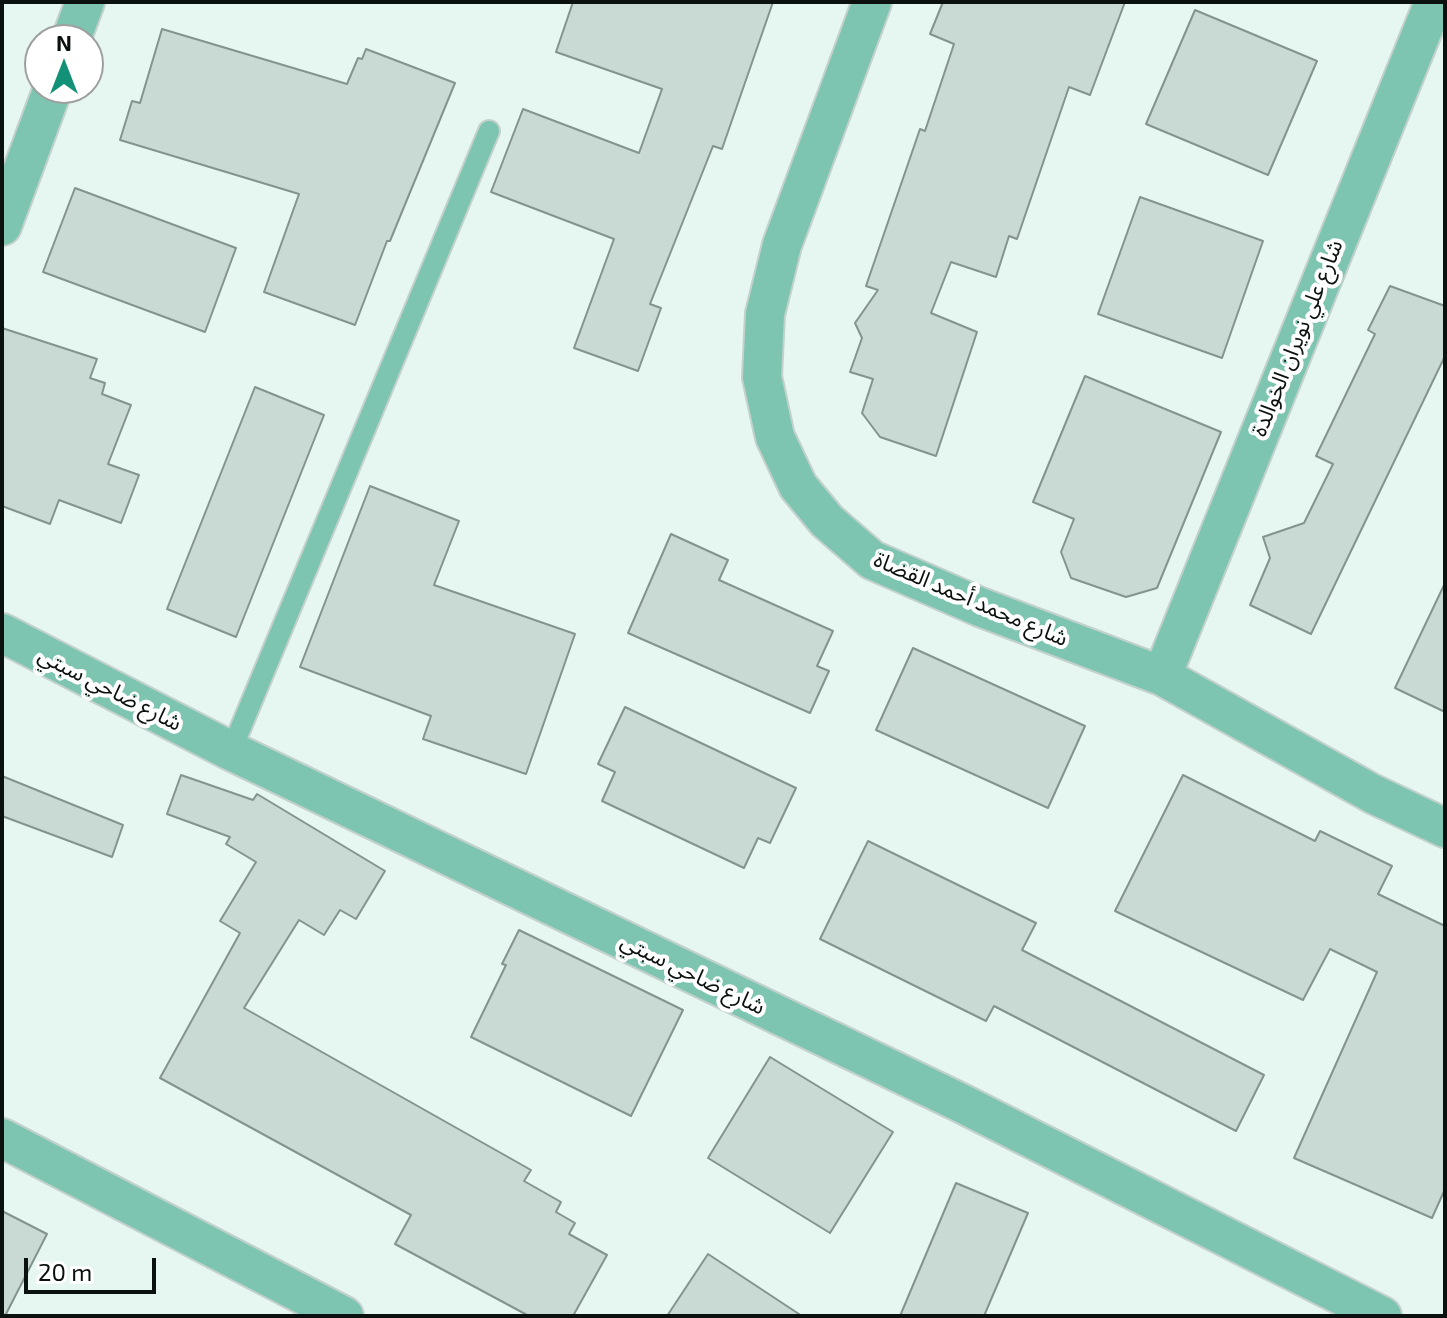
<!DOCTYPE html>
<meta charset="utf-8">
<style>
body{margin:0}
#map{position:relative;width:1447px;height:1318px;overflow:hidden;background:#e6f6f1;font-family:"Exo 2",sans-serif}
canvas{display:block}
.frame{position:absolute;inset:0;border:4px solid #0b110f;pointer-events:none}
.north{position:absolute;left:24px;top:24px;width:80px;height:80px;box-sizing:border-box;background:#fff;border:2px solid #9da09f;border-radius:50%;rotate:0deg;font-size:22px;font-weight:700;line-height:32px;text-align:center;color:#0b110f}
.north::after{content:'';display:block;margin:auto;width:28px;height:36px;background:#129178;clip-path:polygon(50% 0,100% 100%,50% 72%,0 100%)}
.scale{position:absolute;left:24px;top:1258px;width:132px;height:36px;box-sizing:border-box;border:4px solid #0b110f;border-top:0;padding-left:10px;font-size:24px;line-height:28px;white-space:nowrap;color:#0b110f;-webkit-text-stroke:6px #fff;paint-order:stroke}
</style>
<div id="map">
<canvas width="1447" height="1318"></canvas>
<div class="frame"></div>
<div class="north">N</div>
<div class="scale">20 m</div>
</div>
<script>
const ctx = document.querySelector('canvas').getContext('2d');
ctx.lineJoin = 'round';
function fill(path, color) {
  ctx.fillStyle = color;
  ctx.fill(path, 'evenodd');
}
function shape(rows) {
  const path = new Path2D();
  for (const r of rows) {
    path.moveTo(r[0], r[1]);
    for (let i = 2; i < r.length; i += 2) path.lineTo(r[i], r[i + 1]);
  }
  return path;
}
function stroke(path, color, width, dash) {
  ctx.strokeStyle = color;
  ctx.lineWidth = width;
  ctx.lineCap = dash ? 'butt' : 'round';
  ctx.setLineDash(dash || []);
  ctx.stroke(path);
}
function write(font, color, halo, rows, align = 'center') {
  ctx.font = font + ' "Exo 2","Noto Sans Arabic",sans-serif';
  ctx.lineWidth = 8;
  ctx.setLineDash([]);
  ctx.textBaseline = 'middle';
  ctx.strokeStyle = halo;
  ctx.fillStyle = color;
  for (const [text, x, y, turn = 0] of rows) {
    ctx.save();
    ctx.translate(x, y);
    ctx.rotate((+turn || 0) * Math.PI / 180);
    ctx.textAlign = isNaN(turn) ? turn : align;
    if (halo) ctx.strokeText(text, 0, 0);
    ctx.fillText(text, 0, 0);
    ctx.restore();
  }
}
const building = shape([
 [573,2,773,2,722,149,713,146,650,304,661,308,638,371,574,348,614,239,491,192,523,109,639,153,662,89,556,52,573,2],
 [943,2,1125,2,1090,95,1069,87,1017,239,1009,236,996,277,951,262,931,313,977,332,936,456,880,437,862,413,873,379,850,372,862,338,855,323,878,290,866,286,920,129,925,131,954,44,930,34,943,2],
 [1195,10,1317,61,1268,175,1146,124,1195,10],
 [162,29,347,84,358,58,362,59,366,49,455,83,390,241,387,241,355,325,264,292,299,194,120,140,132,101,140,103,162,29],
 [75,188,236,248,205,332,43,272,75,188],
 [1140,197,1263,241,1222,358,1098,314,1140,197],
 [1390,286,1445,306,1445,356,1311,634,1250,605,1270,558,1263,537,1304,523,1333,464,1316,456,1375,334,1368,330,1390,286],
 [2,328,97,359,90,378,105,383,102,394,131,405,108,464,139,475,121,523,59,500,50,524,2,506,2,328],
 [1085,376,1221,432,1157,588,1126,597,1071,578,1061,552,1074,519,1033,502,1085,376],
 [255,387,324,415,236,637,167,609,255,387],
 [370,486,459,521,434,585,575,634,526,774,423,739,431,716,300,667,370,486],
 [671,534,728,560,719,580,833,631,817,666,829,671,810,713,628,633,671,534],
 [1445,583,1445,712,1395,688,1445,583],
 [913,648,1085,726,1048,808,876,730,913,648],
 [625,707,796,788,770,843,758,838,744,868,602,801,615,772,598,764,625,707],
 [181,775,253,800,257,794,385,871,356,919,340,910,324,935,299,920,244,1008,531,1170,524,1181,561,1202,556,1212,575,1223,569,1234,607,1255,573,1316,529,1316,395,1244,411,1215,160,1078,240,933,220,921,256,862,226,844,230,837,167,814,181,775],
 [1183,775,1315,841,1320,831,1392,866,1378,894,1445,926,1445,1189,1432,1218,1294,1158,1377,972,1330,949,1303,1000,1115,911,1183,775],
 [2,776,123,825,112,857,2,816,2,776],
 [868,841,1036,923,1022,950,1264,1075,1236,1131,994,1006,986,1021,820,939,868,841],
 [519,930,683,1010,631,1116,471,1037,506,965,502,964,519,930],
 [770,1057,893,1132,830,1233,708,1158,770,1057],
 [956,1183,1028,1213,984,1316,900,1316,956,1183],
 [2,1211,47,1234,5,1316,2,1316,2,1211],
 [708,1254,802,1316,667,1316,708,1254]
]);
const service = shape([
 [231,751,489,131]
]);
const minor = shape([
 [872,2,782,245,765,314,762,377,775,437,798,486,827,521,872,560,980,607,1162,676,1373,794,1445,828],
 [71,40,85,2],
 [2,226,53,88],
 [2,633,231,751,961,1103,1382,1316],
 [1162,676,1434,2],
 [2,1138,344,1316]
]);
const streetNames = [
 ["شارع علي نويران الخوالدة",1297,338,-68],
 ["شارع محمد أحمد القضاة",971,599,23],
 ["شارع ضاحي سبتي",110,689,27],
 ["شارع ضاحي سبتي",693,974,26]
];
fill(building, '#c9d9d3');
stroke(building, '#84938e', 2);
stroke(service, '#c3d1cd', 24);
stroke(minor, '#c3d1cd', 42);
stroke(service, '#7ec5b1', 20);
stroke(minor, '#7ec5b1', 38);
write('22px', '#0b110f', '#fff', streetNames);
</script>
